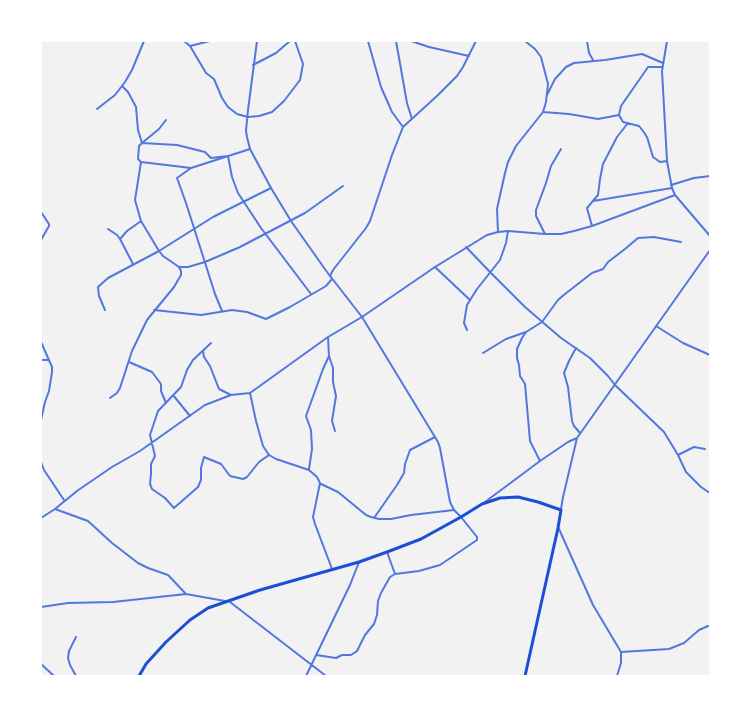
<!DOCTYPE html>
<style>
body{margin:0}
#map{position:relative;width:751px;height:717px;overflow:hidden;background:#f2f2f2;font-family:Jost,sans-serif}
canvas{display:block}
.frame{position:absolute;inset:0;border:42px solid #fff;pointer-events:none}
</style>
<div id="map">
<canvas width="751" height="717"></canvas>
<div class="frame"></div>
</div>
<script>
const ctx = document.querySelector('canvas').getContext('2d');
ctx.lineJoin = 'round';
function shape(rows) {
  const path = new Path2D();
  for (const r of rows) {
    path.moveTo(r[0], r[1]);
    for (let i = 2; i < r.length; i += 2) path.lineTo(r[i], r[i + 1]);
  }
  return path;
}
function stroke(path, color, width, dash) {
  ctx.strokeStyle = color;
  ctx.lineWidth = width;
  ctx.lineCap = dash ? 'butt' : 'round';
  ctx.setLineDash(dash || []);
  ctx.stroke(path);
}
const minor = shape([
 [184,41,190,46,206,73,214,79,222,98,228,107,237,114,248,117,259,116,272,112,284,101,300,80,303,64,295,41],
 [368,41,381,87,392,112,403,127],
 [396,41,407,103,412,119],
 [411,41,429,47,469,56],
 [587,41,589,53,593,60],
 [190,46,210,41],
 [253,65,276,53,290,41],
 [547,95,555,79,566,67,574,63,605,60,642,54,663,63],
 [97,109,115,95,125,82,132,70,144,41],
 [543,112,569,114,598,119,619,115,621,106,646,70,648,67,662,67],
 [619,115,623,122,639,126,643,131,647,137,653,157,660,162,667,161],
 [142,143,177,145,205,152,211,158,228,156,232,177,238,193,261,228,311,294],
 [142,143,159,129,166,120],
 [141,162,191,168,250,149],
 [191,168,177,178,186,203,215,294,222,311],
 [671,185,694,178,710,176],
 [593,201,672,188],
 [41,212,49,224,49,226,41,240],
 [592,226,587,208,598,195,600,179,603,164,617,137,628,123],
 [108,229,117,235,120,239,133,264],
 [498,232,497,209,505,173,508,162,516,146,543,112,546,102,548,84,541,57,535,49,525,41],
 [545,234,536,216,536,210,546,183,551,166,561,149],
 [120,239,127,231,141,221],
 [466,247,491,273,525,307,561,338,590,358,608,376,615,385,664,432,678,455,686,472,701,487,710,493],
 [179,267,188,267,205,262,240,247,305,213,343,186],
 [435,267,470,300],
 [330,276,333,270,366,228,370,221,392,155,403,127,438,95,457,76,463,67,476,41],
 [105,310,99,296,98,287,108,278,159,251,213,217,271,188],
 [154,310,201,315,232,310,247,312,266,319,290,307,326,286,332,279],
 [656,326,683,343,710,355],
 [467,330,464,323,467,305,477,289,500,260,506,243,508,231],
 [41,342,52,367,52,372,49,391,45,402,41,420],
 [211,343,193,360,187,370,181,387,158,411,150,435,155,456,151,464,151,474,150,484,152,489,165,498,174,508,198,487,201,480,201,468,204,457,221,464,230,476,243,479,247,477,259,462,269,455],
 [576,348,569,361,564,373,568,387,572,421,574,426,580,433],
 [203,351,204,357,210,366,219,389,231,395],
 [483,353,506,339,526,332],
 [329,356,333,368,333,382,336,396,332,421,335,431],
 [41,360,49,360],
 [129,362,152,372,161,384,161,391,166,403],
 [250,393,256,421,263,446,269,455,276,459,309,470,317,477,320,483,313,517,315,524,332,569],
 [173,395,190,416],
 [110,398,117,393,120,388,132,351,147,320,174,287,181,275,181,271,179,267,163,256,159,251,141,221,135,200,141,162,138,159,139,146,142,143,138,130,136,107,128,92,122,86],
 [678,455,694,447,705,449],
 [540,461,530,441,525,384,520,376,519,365,517,358,517,349,522,338,526,332,542,322,558,300,565,294,592,273,603,269,608,262,625,249,638,238,654,237,681,242],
 [41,462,44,470,64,500],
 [309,469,312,449,311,430,306,416,323,369,329,356,328,337],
 [321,484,338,492,366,515,371,517,379,519,391,519,411,515,454,510],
 [55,509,88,521,112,543,138,563,148,568,168,575,186,594],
 [41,518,55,509,77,491,112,467,140,451,205,405,231,395,250,393,328,337,362,317],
 [374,518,397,485,404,473,405,464,410,450,435,437],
 [559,529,593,605,621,652,621,663,617,676],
 [387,552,395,574],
 [230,602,326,676],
 [41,607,68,603,113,602,186,594,225,601],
 [76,637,69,651,68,658,70,665,76,676],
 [621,652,669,649,684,643,699,630,708,626],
 [316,655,336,658,342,655,351,655,357,651,365,635,374,624,377,615,378,601,381,593,390,577,395,574,419,571,440,565,477,540,477,537,461,517],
 [41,664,54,676],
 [306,676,350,585,359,562]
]);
const tertiary = shape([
 [257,41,248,110,246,131,247,137,250,149,271,188,291,221,327,272,362,317,438,442,440,448,450,502,454,510,461,517],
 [667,41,662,71,667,161,672,188,675,195,710,236],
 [362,317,435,267,487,235,498,232,508,231,545,234,561,234,574,231,592,226,675,195],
 [485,502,540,461,568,442,577,438],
 [561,509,563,497,577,438,710,250]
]);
const trunk = shape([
 [139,676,146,664,166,642,190,620,208,608,260,590,359,562,387,552,421,539,461,517,482,504,500,498,518,497,538,502,561,510,558,528,525,676]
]);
stroke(minor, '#5277de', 2);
stroke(tertiary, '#5277de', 2);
stroke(trunk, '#1d4ed8', 3);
</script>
